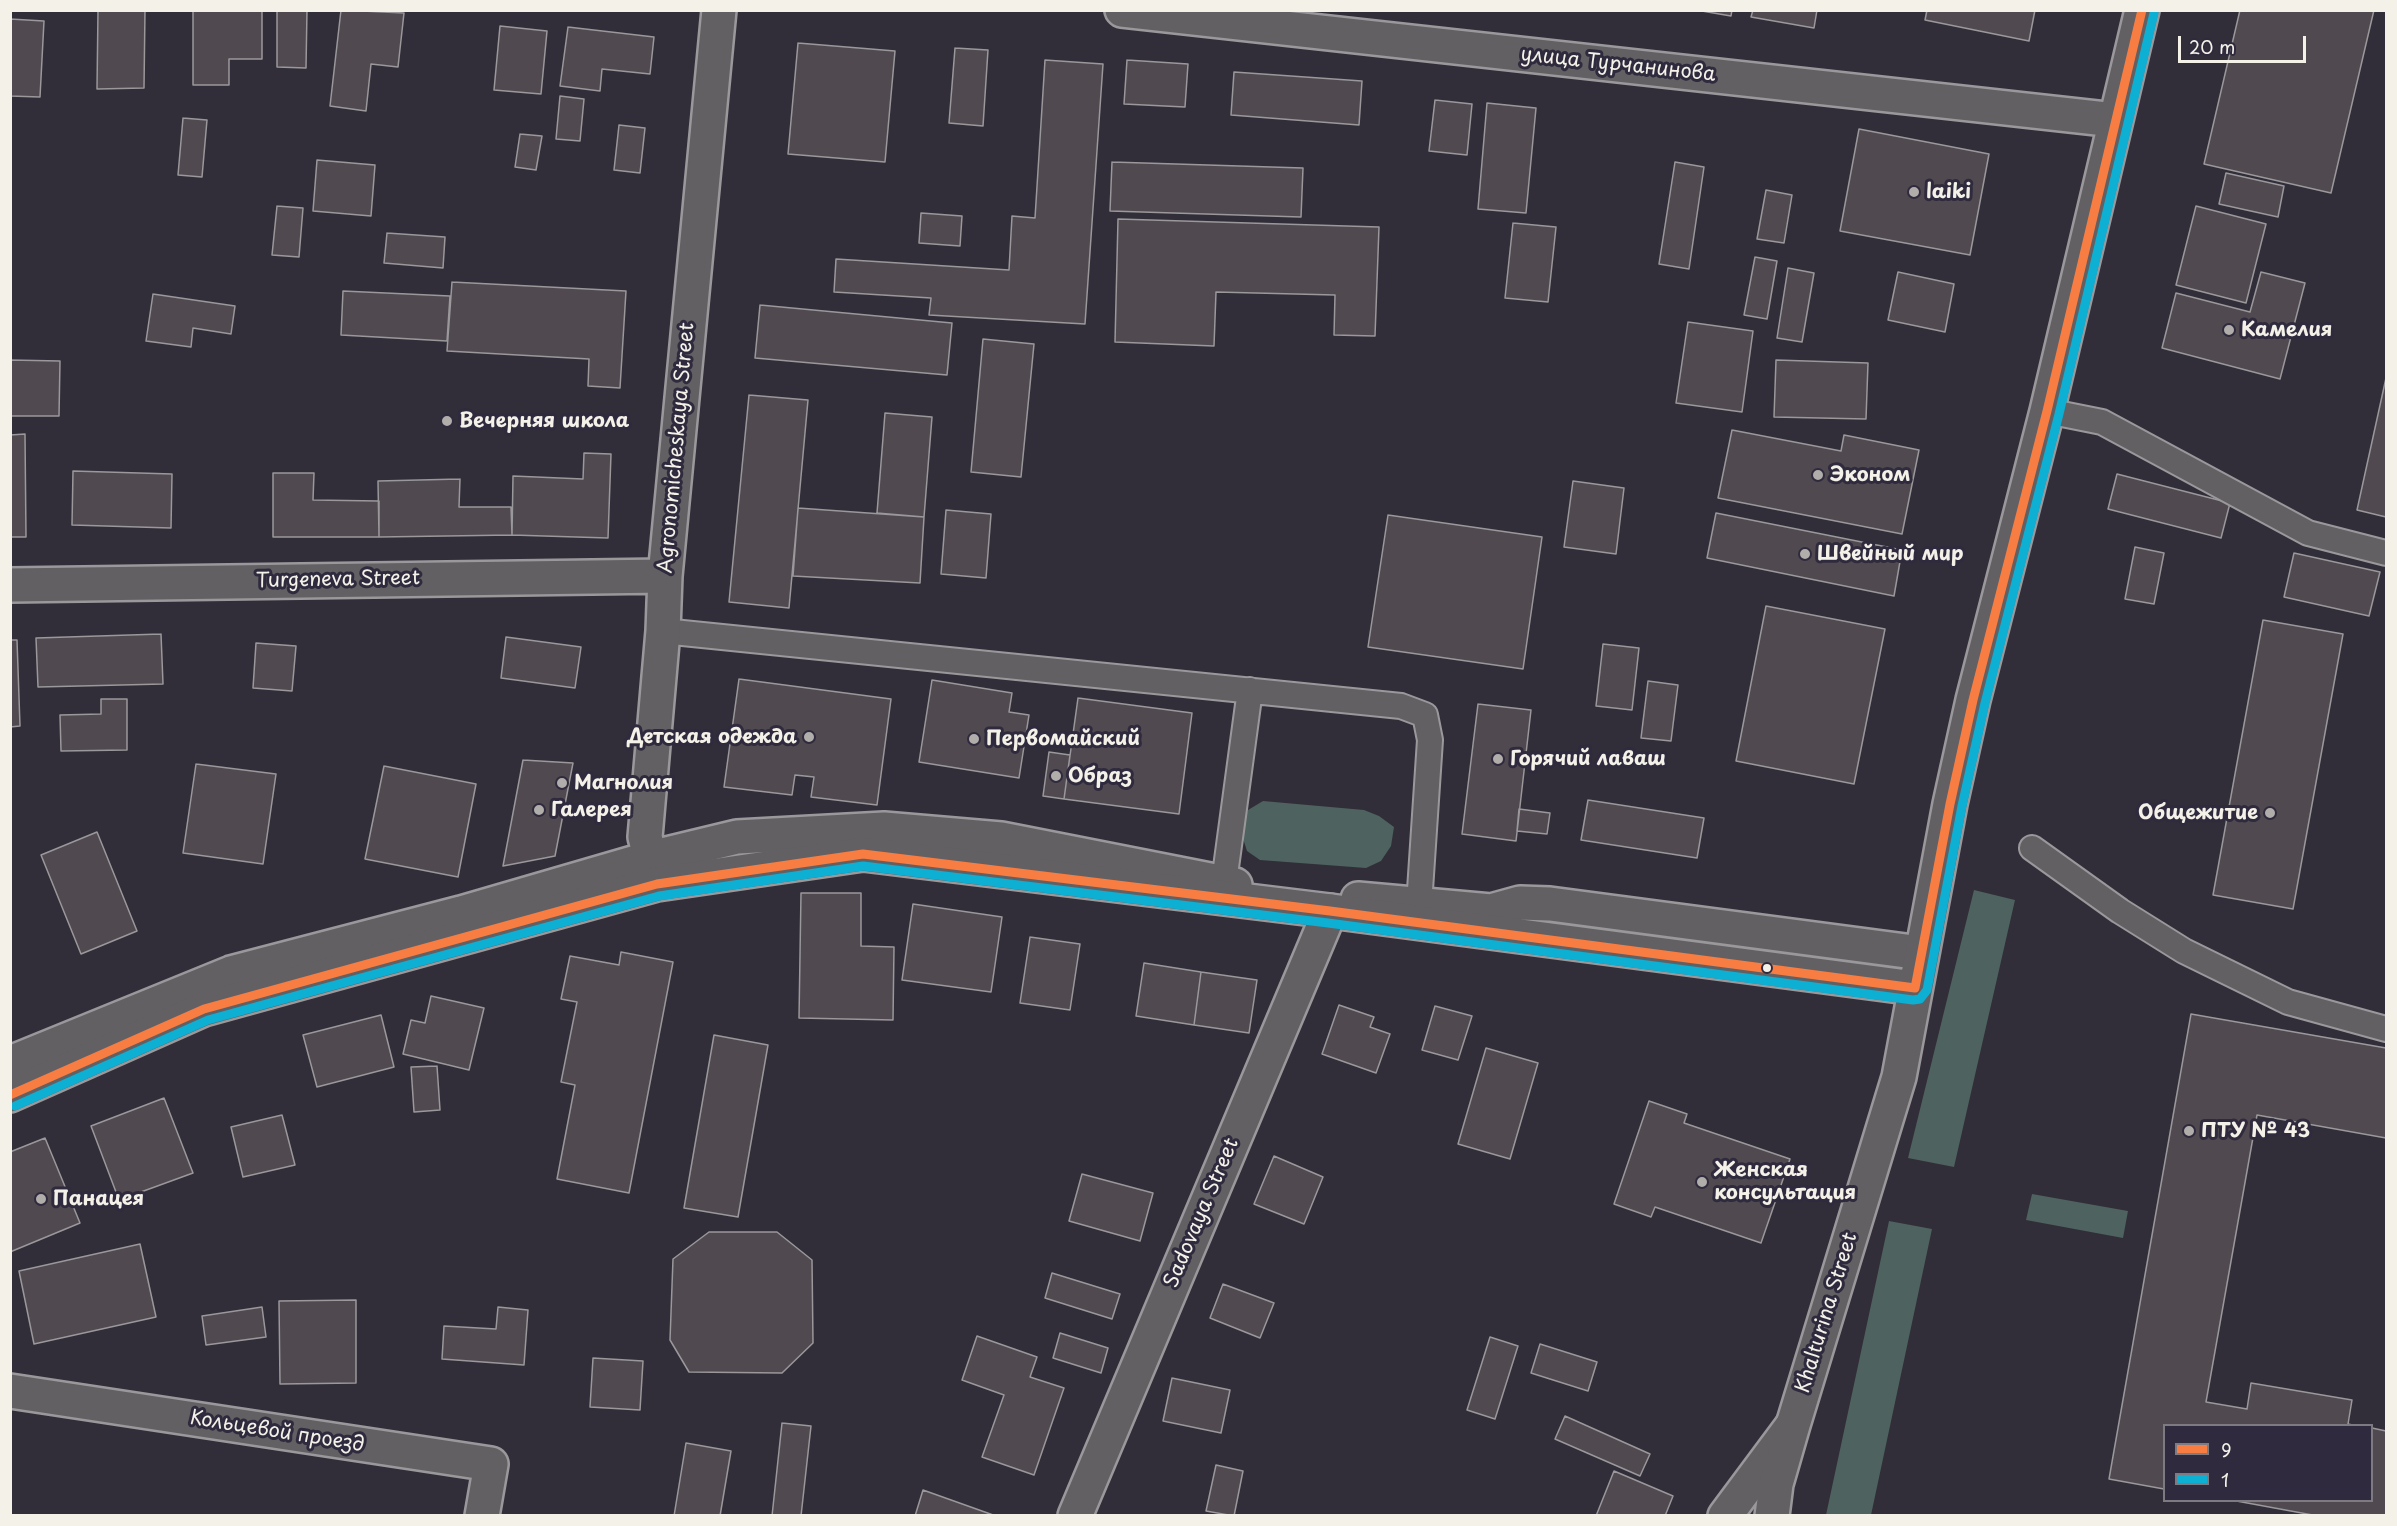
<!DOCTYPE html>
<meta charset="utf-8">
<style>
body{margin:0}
#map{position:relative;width:2397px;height:1526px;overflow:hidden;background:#312e39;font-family:"Playpen Sans",sans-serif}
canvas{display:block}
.frame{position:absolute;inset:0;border:12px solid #f4f1e8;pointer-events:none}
.legend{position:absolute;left:2163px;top:1424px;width:210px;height:78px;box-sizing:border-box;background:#2f2a3d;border:2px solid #7e7a81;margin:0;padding:8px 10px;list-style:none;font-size:18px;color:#f4f1e8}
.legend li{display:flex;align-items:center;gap:12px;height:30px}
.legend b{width:30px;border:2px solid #7e7a81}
.scale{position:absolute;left:2178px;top:36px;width:128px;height:27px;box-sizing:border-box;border:3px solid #f4f1e8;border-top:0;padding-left:8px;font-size:18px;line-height:21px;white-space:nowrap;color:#f4f1e8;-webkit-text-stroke:4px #2f2a3d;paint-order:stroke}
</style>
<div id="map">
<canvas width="2397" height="1526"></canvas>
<div class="frame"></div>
<ul class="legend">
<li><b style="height:8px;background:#f77d43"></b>9</li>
<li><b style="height:8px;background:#0dafd3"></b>1</li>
</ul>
<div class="scale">20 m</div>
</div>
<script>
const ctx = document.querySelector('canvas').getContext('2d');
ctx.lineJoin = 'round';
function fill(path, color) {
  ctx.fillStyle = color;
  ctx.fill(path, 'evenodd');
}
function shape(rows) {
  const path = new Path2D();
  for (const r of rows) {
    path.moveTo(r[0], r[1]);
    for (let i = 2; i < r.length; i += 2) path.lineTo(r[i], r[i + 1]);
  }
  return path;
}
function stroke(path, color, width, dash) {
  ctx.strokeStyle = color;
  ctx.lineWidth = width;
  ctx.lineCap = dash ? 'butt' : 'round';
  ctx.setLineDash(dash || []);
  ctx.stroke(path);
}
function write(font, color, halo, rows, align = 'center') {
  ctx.font = font + ' "Playpen Sans",sans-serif';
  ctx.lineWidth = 6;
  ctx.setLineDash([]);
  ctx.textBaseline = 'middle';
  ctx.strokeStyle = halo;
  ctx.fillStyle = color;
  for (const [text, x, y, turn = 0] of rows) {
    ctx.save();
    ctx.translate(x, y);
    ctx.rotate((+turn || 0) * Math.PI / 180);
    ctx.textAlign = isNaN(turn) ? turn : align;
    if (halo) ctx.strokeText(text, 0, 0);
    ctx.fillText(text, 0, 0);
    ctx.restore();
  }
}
const green = shape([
 [1263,801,1364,810,1379,816,1394,827,1391,846,1381,861,1366,868,1260,860,1247,851,1240,829,1248,810],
 [1974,890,2015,900,1954,1167,1908,1158],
 [2032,1194,2128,1211,2123,1238,2026,1220],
 [1889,1221,1932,1229,1871,1515,1826,1515]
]);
const building = shape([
 [98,10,145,10,144,88,97,89,98,10],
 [193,10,262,10,262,59,229,59,229,85,193,85,193,10],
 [277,10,307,10,306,68,277,67,277,10],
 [341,10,404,13,398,67,371,64,366,111,330,106,341,10],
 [1696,10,1732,10,1731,16,1696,10],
 [1753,10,1817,10,1814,28,1751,17,1753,10],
 [1927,10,2035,10,2029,41,1925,20,1927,10],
 [2240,10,2374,10,2331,193,2204,164,2240,10],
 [10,19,44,21,40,97,10,96,10,19],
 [500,26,547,31,541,94,494,90,500,26],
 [568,27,654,37,650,74,602,69,600,91,560,86,568,27],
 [798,43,895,51,885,162,788,154,798,43],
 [955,48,988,50,983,126,949,123,955,48],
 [1045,60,1103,64,1085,324,929,315,931,298,834,292,836,259,1009,270,1012,216,1035,218,1045,60],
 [1127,60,1188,64,1185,107,1124,104,1127,60],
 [1234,72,1362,81,1359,125,1231,115,1234,72],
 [560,96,584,99,580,141,556,139,560,96],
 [1435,100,1472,104,1467,155,1429,151,1435,100],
 [1487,103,1536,108,1526,213,1478,209,1487,103],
 [183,118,207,120,202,177,178,175,183,118],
 [619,125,645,128,640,173,614,170,619,125],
 [1859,129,1989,154,1970,255,1840,231,1859,129],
 [520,134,542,136,536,170,515,167,520,134],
 [317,160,375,165,371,216,313,211,317,160],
 [1112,162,1303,168,1301,217,1110,211,1112,162],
 [1675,162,1704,167,1689,269,1659,264,1675,162],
 [2226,173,2284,186,2278,217,2219,204,2226,173],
 [1766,190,1792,195,1784,243,1757,239,1766,190],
 [277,206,303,208,299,257,272,255,277,206],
 [2196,206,2266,224,2246,303,2176,285,2196,206],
 [921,213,962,216,960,246,919,243,921,213],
 [1118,219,1379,227,1375,336,1334,335,1335,295,1216,292,1214,346,1115,342,1118,219],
 [1513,223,1556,227,1548,302,1505,298,1513,223],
 [387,233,445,237,443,268,384,263,387,233],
 [1755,257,1777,261,1767,319,1744,315,1755,257],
 [1788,268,1814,273,1802,342,1777,338,1788,268],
 [1898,272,1954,284,1945,332,1888,320,1898,272],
 [2261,272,2305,283,2280,379,2162,348,2176,293,2250,312,2261,272],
 [452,282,626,291,620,388,588,386,589,359,447,351,452,282],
 [343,291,450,296,447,341,341,335,343,291],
 [153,294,235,306,231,334,193,328,191,347,146,341,153,294],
 [760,305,952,323,947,375,755,358,760,305],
 [1688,322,1753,331,1742,412,1676,403,1688,322],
 [983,339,1034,344,1021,477,971,472,983,339],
 [10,360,60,361,59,416,10,416,10,360],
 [1776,360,1868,363,1866,419,1774,417,1776,360],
 [2386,378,2386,517,2357,510,2386,378],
 [749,395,808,400,789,608,729,602,749,395],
 [885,413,932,417,924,517,877,513,885,413],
 [1732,430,1841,451,1844,435,1919,450,1902,534,1718,498,1732,430],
 [25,434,26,537,10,537,10,435,25,434],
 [584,453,611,454,608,538,512,535,513,476,583,479,584,453],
 [73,471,172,474,171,528,72,525,73,471],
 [273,473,314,473,313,500,379,501,379,537,273,537,273,473],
 [2117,474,2230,503,2221,538,2108,509,2117,474],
 [460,479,459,507,511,507,512,535,379,537,378,481,460,479],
 [1573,481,1624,488,1616,554,1564,547,1573,481],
 [798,508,924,517,920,583,793,576,798,508],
 [946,510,991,514,986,578,941,574,946,510],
 [1716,513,1902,550,1894,596,1707,558,1716,513],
 [1388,515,1542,537,1523,669,1368,647,1388,515],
 [2135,547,2164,553,2154,604,2125,599,2135,547],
 [2294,553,2380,572,2369,616,2284,597,2294,553],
 [1766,606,1885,629,1854,784,1736,761,1766,606],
 [2263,620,2343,634,2293,909,2213,895,2263,620],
 [161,634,163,684,38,687,36,638,161,634],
 [506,637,581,647,575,688,501,678,506,637],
 [10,640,17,640,20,726,10,727,10,640],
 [256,643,296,646,292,691,253,688,256,643],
 [1603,644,1639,648,1632,710,1596,706,1603,644],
 [739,679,891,699,877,805,811,797,814,777,795,775,792,795,724,787,739,679],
 [932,680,1012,693,1009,712,1029,715,1019,778,919,762,932,680],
 [1648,681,1678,685,1671,741,1641,738,1648,681],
 [1078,698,1192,713,1179,814,1064,799,1078,698],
 [101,699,127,699,127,750,61,751,60,715,101,714,101,699],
 [1478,704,1531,710,1516,841,1462,834,1478,704],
 [1049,752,1070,755,1064,799,1043,796,1049,752],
 [523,760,573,763,555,856,503,866,523,760],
 [196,764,276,774,263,864,183,853,196,764],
 [384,766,476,784,458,877,365,859,384,766],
 [1588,800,1704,818,1697,858,1581,840,1588,800],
 [1519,809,1550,813,1547,834,1517,831,1519,809],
 [97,832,137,931,81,954,41,855,97,832],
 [801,893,861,893,861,946,894,947,893,1020,799,1018,801,893],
 [913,904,1002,917,991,992,902,980,913,904],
 [1030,937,1080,944,1070,1010,1020,1003,1030,937],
 [621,952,673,962,629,1193,557,1179,575,1085,561,1082,577,1002,561,999,570,956,619,965,621,952],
 [1144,963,1201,972,1194,1025,1136,1016,1144,963],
 [1201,972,1257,980,1249,1033,1194,1025,1201,972],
 [431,996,484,1008,469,1070,403,1054,411,1020,425,1023,431,996],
 [1339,1005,1374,1017,1370,1027,1390,1034,1376,1073,1322,1054,1339,1005],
 [1435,1006,1472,1016,1458,1060,1422,1050,1435,1006],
 [2191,1014,2386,1048,2386,1138,2257,1115,2206,1402,2247,1409,2251,1383,2352,1400,2348,1424,2357,1426,2164,1426,2164,1489,2109,1479,2191,1014],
 [381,1015,394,1067,317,1087,303,1035,381,1015],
 [714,1035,768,1045,738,1217,684,1208,714,1035],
 [1486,1048,1538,1063,1510,1159,1458,1144,1486,1048],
 [437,1066,440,1110,414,1112,411,1067,437,1066],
 [164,1098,193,1173,119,1200,91,1126,164,1098],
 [1649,1101,1687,1114,1684,1123,1790,1159,1761,1243,1655,1207,1651,1217,1614,1204,1649,1101],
 [282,1115,295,1165,243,1177,231,1127,282,1115],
 [45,1138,80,1223,10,1252,10,1152,45,1138],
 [1274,1156,1323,1177,1304,1224,1254,1204,1274,1156],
 [1082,1174,1153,1193,1140,1241,1069,1221,1082,1174],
 [709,1232,777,1232,812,1260,813,1343,782,1373,689,1372,670,1340,673,1259,709,1232],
 [140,1244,156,1317,34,1344,19,1271,140,1244],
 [1052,1273,1120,1294,1112,1319,1045,1298,1052,1273],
 [1223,1284,1274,1303,1260,1338,1210,1318,1223,1284],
 [356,1300,356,1383,280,1384,279,1301,356,1300],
 [262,1307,266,1337,206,1345,202,1316,262,1307],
 [498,1307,528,1310,524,1365,442,1359,444,1326,496,1329,498,1307],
 [1060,1333,1108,1348,1101,1373,1053,1358,1060,1333],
 [977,1336,1037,1357,1030,1377,1064,1388,1034,1475,982,1457,1004,1395,962,1380,977,1336],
 [1490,1337,1518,1346,1495,1419,1467,1410,1490,1337],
 [1540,1344,1597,1362,1588,1391,1531,1373,1540,1344],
 [593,1358,643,1361,640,1410,590,1407,593,1358],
 [1172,1378,1230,1390,1221,1433,1163,1421,1172,1378],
 [1565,1416,1650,1454,1640,1476,1555,1439,1565,1416],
 [782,1423,811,1426,801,1516,772,1516,782,1423],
 [2372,1428,2386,1431,2386,1516,2318,1516,2231,1500,2372,1500,2372,1428],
 [686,1443,731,1451,720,1516,674,1516,686,1443],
 [1216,1465,1243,1471,1234,1516,1206,1511,1216,1465],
 [1614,1471,1673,1496,1665,1516,1596,1516,1614,1471],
 [923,1490,996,1516,915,1516,923,1490]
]);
const lane = shape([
 [2047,411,2102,422,2308,533,2386,553],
 [663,631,1401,706,1425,715,1430,740,1418,920],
 [2032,848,2120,911,2184,951,2288,1002,2386,1029],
 [1222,897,1250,690]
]);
const street = shape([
 [1122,10,2115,120],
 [10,585,665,576],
 [656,880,645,837,663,631,665,576,719,10],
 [1358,899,1491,911,1520,903,1550,904,1921,953],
 [10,1063,231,973,461,913,650,858,737,837,884,829,1001,839,1235,885],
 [10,1391,491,1464,482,1516],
 [1075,1516,1330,911],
 [1725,1516,1792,1426]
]);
const secondary = shape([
 [10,1095,204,1009,657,884,863,854,1330,911,1915,988],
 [1772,1516,1776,1484,1793,1425,1899,1077,1950,804,1973,700,2047,411,2142,10]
]);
const bus1 = shape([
 [10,1095,204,1009,657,884,863,854,1330,911,1915,988,1950,804,1973,700,2047,411,2142,10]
]);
const bus2 = shape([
 [15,1106,208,1020,659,896,863,866,1328,923,1913,1000,1920,999,1927,990,1962,806,1985,703,2059,414,2154,13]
]);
const markers = [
 [1914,192,6,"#b0adab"],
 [2229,330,6,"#b0adab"],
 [447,421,6,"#b0adab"],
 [1818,475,6,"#b0adab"],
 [1805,554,6,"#b0adab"],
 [809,737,6,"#b0adab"],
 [974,739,6,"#b0adab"],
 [1498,759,6,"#b0adab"],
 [1056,776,6,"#b0adab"],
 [562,783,6,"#b0adab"],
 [539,810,6,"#b0adab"],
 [2270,813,6,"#b0adab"],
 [1767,968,5,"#f4f1e8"],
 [2189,1131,6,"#b0adab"],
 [1702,1182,6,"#b0adab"],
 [41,1199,6,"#b0adab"]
];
const streetNames = [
 ["улица Турчанинова",1618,65,6],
 ["Agronomicheskaya Street",677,448,-85],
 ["Turgeneva Street",338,580,-1],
 ["Sadovaya Street",1202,1213,-67],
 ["Khalturina Street",1827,1313,-73],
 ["Кольцевой проезд",277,1432,9]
];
const poiNames = [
 ["laiki",1926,192],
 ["Камелия",2241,330],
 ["Вечерняя школа",459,421],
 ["Эконом",1830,475],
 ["Швейный мир",1817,554],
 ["Детская одежда",797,737,"right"],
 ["Первомайский",986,739],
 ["Горячий лаваш",1510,759],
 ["Образ",1068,776],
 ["Магнолия",574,783],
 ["Галерея",551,810],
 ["Общежитие",2258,813,"right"],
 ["ПТУ № 43",2201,1131],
 ["Женская",1714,1170],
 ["консультация",1714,1193],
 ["Панацея",53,1199]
];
fill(green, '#4e625f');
fill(building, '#504a50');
stroke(building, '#9a989b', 1.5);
stroke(lane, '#9a989b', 28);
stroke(street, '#9a989b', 38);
stroke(secondary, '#9a989b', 38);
stroke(lane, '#626063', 24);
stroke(street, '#626063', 33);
stroke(secondary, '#626063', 33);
stroke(bus1, '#f77d43', 9);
stroke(bus2, '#0dafd3', 9);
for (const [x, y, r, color] of markers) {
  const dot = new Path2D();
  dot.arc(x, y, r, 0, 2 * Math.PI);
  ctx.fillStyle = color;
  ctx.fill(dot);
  stroke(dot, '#2f2a3d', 2);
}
write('20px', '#f4f1e8', '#2f2a3d', streetNames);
write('bold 20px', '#f4f1e8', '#2f2a3d', poiNames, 'left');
</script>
